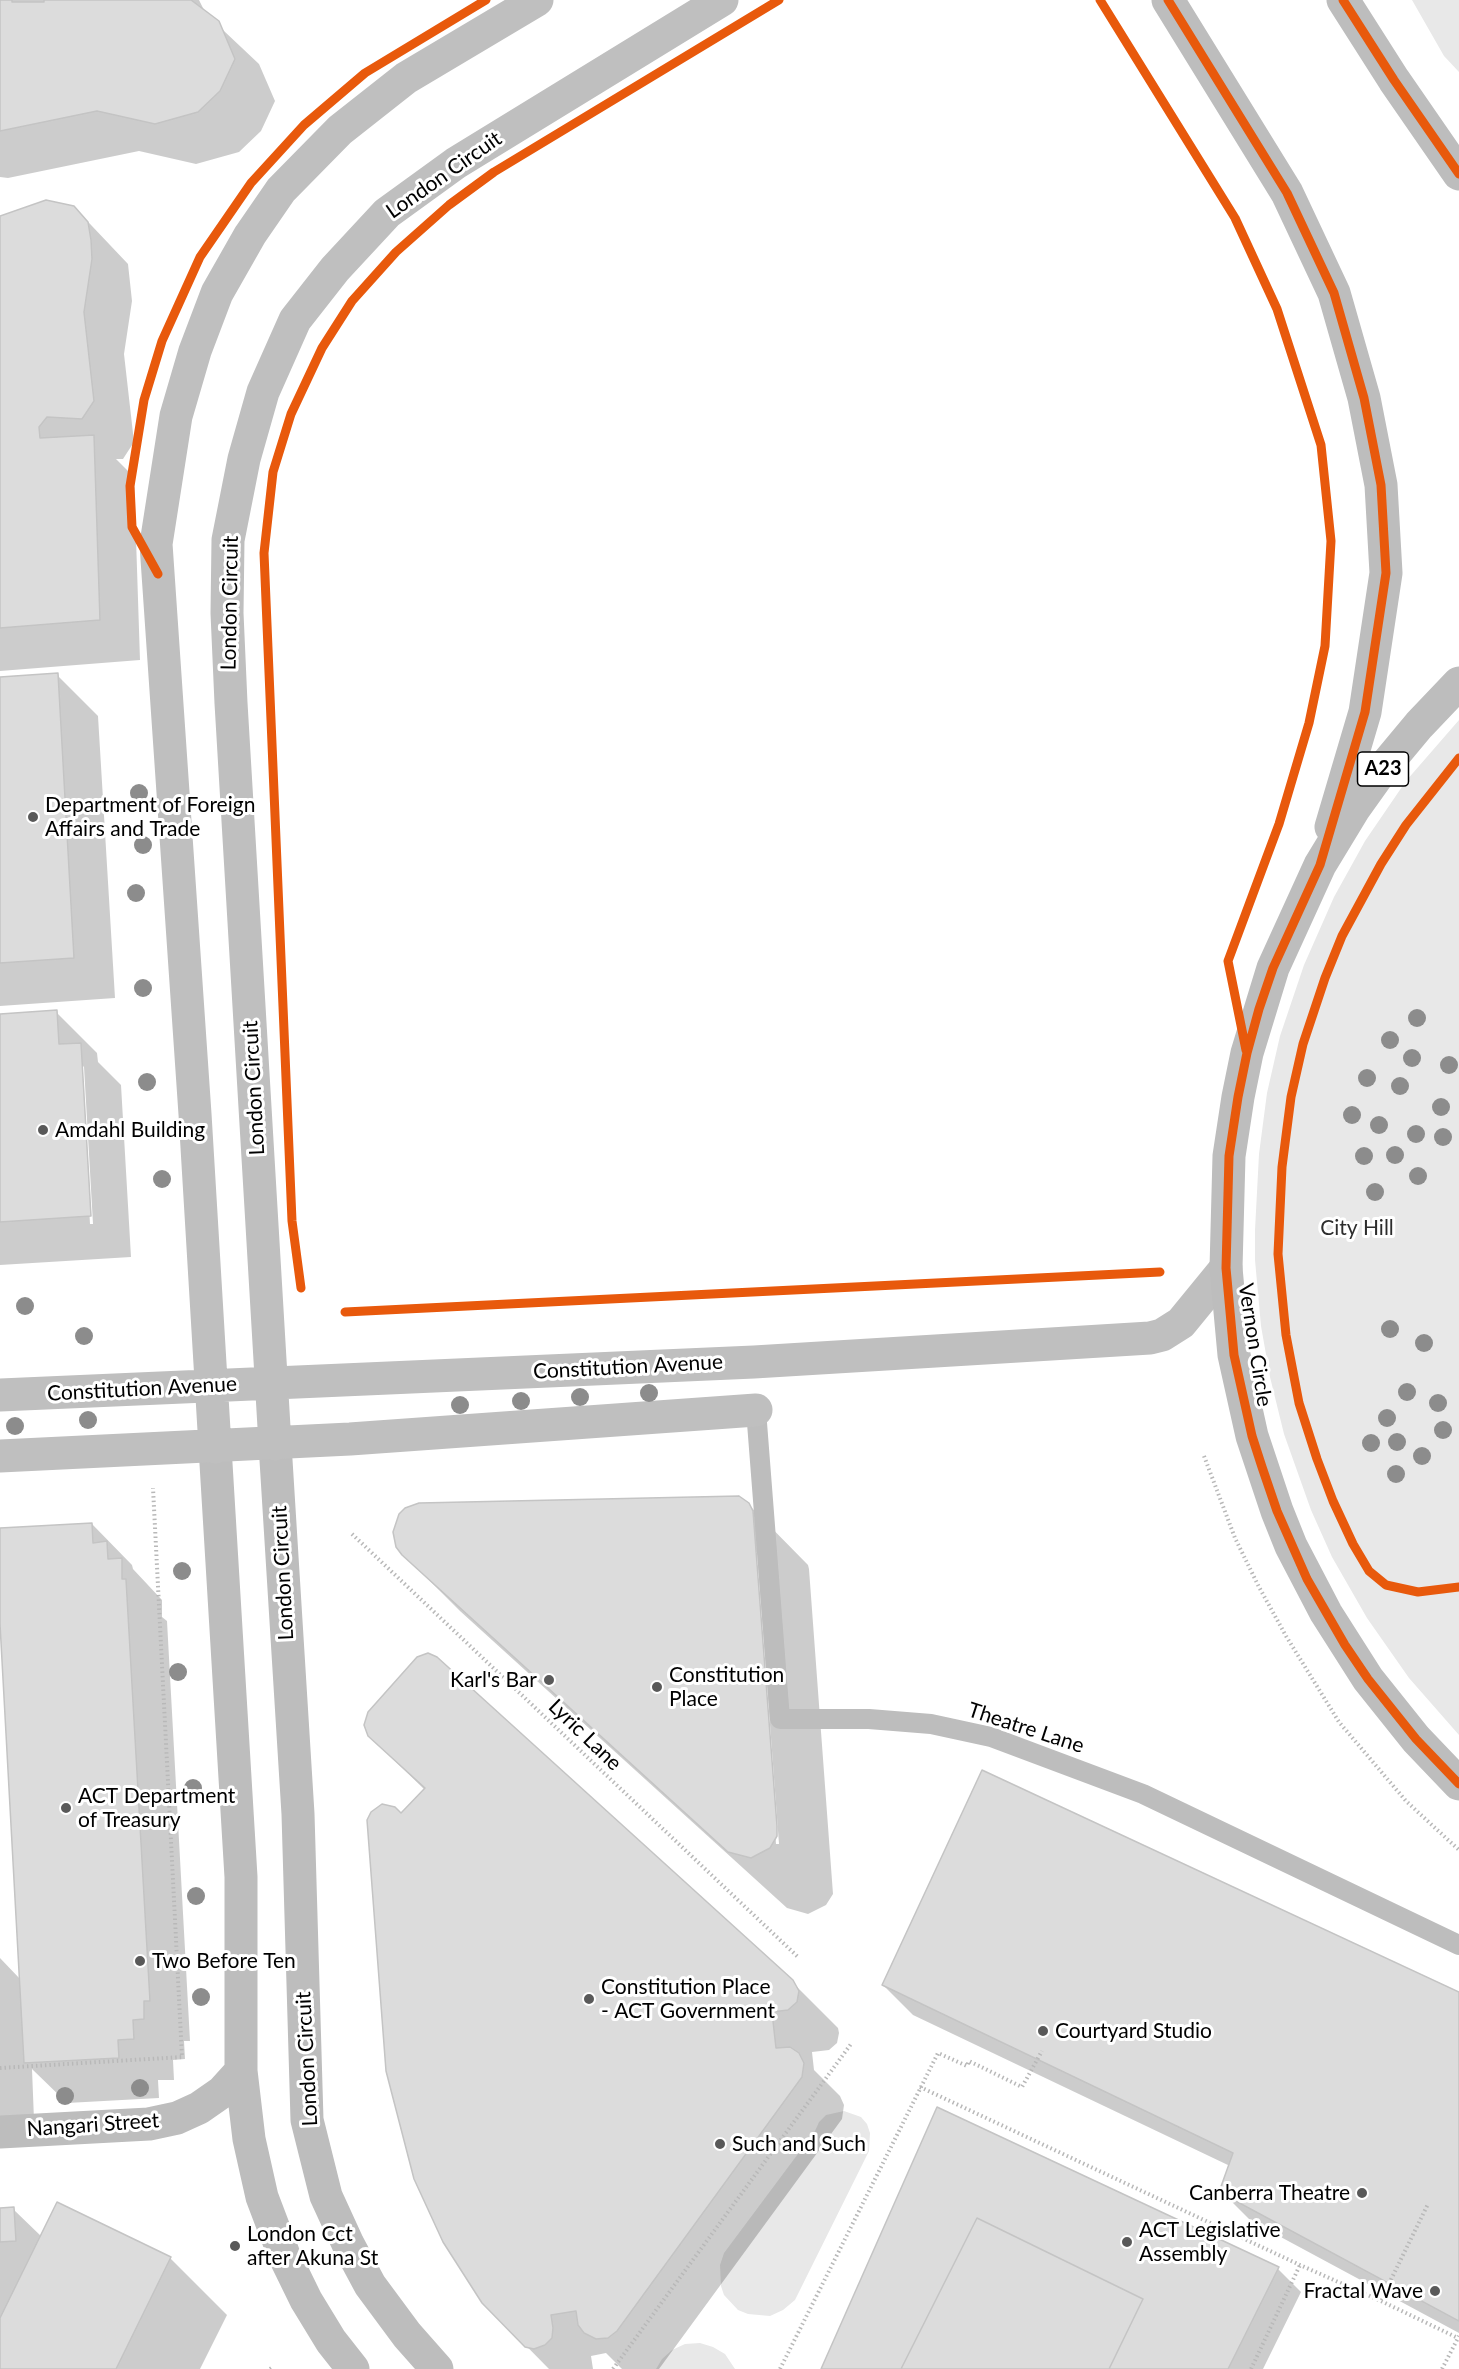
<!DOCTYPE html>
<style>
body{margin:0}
canvas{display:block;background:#fff}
</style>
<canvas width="1459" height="2369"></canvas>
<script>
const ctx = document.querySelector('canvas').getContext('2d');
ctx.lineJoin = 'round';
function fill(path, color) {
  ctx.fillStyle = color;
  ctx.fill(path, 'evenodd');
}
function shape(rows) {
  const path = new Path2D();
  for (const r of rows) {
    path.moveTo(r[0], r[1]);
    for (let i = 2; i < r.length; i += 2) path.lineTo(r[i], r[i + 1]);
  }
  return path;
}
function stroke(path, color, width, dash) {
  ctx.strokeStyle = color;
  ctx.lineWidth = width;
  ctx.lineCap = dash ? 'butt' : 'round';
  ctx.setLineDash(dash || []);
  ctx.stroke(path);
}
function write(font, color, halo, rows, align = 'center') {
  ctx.font = font + ' Lato,sans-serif';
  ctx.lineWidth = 6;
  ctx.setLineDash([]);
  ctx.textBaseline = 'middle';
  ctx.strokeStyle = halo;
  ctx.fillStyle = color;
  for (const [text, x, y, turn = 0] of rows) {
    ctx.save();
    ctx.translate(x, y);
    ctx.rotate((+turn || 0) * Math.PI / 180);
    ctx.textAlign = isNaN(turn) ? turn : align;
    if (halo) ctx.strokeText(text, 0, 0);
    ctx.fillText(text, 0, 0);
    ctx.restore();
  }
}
const green = shape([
 [1412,0,1459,0,1459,72,1444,56],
 [1459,720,1459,1735,1409,1678,1367,1618,1332,1557,1311,1510,1284,1434,1270,1377,1261,1326,1255,1260,1255,1230,1259,1154,1267,1093,1280,1036,1304,965,1334,897,1365,841,1406,781],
 [844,2111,861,2117,867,2124,870,2133,869,2151,795,2300,783,2310,770,2316,748,2314,738,2310,724,2295,721,2286,720,2265,724,2253,815,2131,819,2122,826,2115],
 [700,2343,713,2347,725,2354,735,2369,656,2369,662,2359,672,2350,685,2344]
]);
const shadow = shape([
 [0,0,199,0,206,14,259,64,275,101,261,131,239,152,196,164,139,151,8,178,0,177],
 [74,207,128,264,132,301,124,354,134,442,123,459,116,459,134,477,140,660,0,671,0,217],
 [57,675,98,716,115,998,0,1006,0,678],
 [56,1012,97,1053,98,1062,121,1085,131,1257,0,1265,0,1016],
 [81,1064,84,1067,93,1224,90,1224],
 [751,1507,808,1565,809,1569,833,1894,826,1905,808,1914,787,1908,460,1611,403,1554],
 [754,1552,757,1552,779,1844,776,1844],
 [92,1524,132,1565,133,1569,162,1600,162,1617,167,1621,190,2041,184,2041,185,2059,173,2060,174,2080,158,2080,159,2098,67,2103,32,2069,34,2120,0,2122,0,1958,21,1980,0,1597,0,1529],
 [369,1736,796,1986,838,2028,839,2033,837,2043,829,2050,812,2052,814,2070,840,2096,844,2105,842,2119,659,2369,622,2369,606,2353,591,2356,593,2369,549,2369,483,2302,401,1815,425,1790],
 [883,1985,1459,1994,1459,2333,1251,2221,1221,2191,1230,2166,913,2015],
 [0,2209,13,2209,42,2237,170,2258,227,2315,200,2369,0,2369],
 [1278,2269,1301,2292,1263,2369,822,2369]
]);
const building = shape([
 [0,0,12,0,12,2,44,2,44,0,191,0,219,21,235,59,220,91,198,112,155,124,97,111,0,131,0,0],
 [46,200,74,206,88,222,91,240,92,259,84,312,94,401,82,419,47,417,39,427,40,438,94,435,100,620,0,628,0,216,46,200],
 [58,673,74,958,0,963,0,677,58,673],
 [57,1010,59,1044,81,1043,91,1216,0,1222,0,1014,57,1010],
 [739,1496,749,1503,753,1511,777,1826,777,1836,770,1848,751,1858,728,1852,402,1555,396,1547,393,1532,399,1514,405,1508,419,1503,739,1496],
 [92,1523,93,1543,107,1541,108,1559,122,1558,122,1579,126,1579,150,2001,144,2001,144,2019,133,2020,134,2039,118,2040,119,2058,24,2063,0,1624,0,1528,92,1523],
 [428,1653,437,1657,793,1980,799,1991,797,2002,788,2010,772,2012,776,2048,790,2047,799,2053,804,2063,802,2077,617,2331,608,2338,596,2339,584,2333,578,2325,576,2311,551,2315,553,2328,552,2338,545,2345,534,2349,525,2347,482,2303,443,2242,414,2179,386,2071,367,1820,371,1812,382,1804,395,1807,401,1813,425,1788,368,1736,364,1725,368,1712,417,1657,428,1653],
 [982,1770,1459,1992,1459,2321,1219,2192,1233,2153,882,1985,982,1770],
 [937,2107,1279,2267,1228,2369,1109,2369,1143,2299,977,2218,901,2369,821,2369,937,2107],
 [57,2202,171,2257,116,2369,0,2369,0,2318,57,2202],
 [14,2207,16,2241,0,2242,0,2208,14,2207],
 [977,2218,1143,2299,1109,2369,901,2369,977,2218]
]);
const path = shape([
 [345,1312,1160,1272],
 [1204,1456,1235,1538,1259,1587,1286,1636,1339,1722,1406,1801,1459,1850],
 [352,1534,798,1957],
 [0,2068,182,2057,153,1488],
 [920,2087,1300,2265,1381,2301,1458,2338],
 [1381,2300,1428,2204],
 [270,2369,273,2367],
 [613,2369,851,2044],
 [780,2369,938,2053,967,2066,969,2061,1022,2087,1042,2051],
 [1251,2369,1300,2265],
 [1442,2369,1459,2336]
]);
const lane = shape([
 [756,1410,780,1719,869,1719,931,1724,991,1737,1143,1794,1459,1945]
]);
const street = shape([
 [275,1444,298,1814,307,2120,326,2196,348,2244,370,2285,407,2335,437,2369],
 [215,1447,241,1877,241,2071,249,2139,262,2197,284,2255,306,2300,331,2341,353,2369],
 [0,2132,149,2124,177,2118,199,2108,222,2092,241,2071]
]);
const secondary = shape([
 [0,1395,754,1362,1150,1338,1162,1335,1181,1323,1226,1268],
 [275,1444,231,703,227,613,228,540,244,459,263,392,295,320,335,269,387,213,456,163,722,0],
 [215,1447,195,1114,156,544,176,416,195,351,217,293,250,235,281,190,340,130,406,78,537,0],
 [0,1456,350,1439,756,1410]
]);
const highway = shape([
 [1168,0,1287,193,1334,293,1364,398,1381,485,1386,573,1365,712,1331,827],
 [1343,0,1394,80,1459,174],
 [1459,683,1419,725,1384,767,1354,809,1320,865,1273,968,1247,1053,1238,1097,1229,1156,1226,1268,1234,1355,1252,1436,1277,1511,1291,1546,1326,1613,1368,1679,1416,1739,1459,1784]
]);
const cycleway = shape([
 [1100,0,1235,218,1277,309,1321,445,1331,541,1325,646,1309,723,1279,824,1228,961,1246,1050],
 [1168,0,1287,193,1334,293,1364,398,1381,485,1386,573,1365,712,1320,865,1273,968,1259,1009,1247,1053,1238,1097,1229,1156,1226,1268,1234,1355,1252,1436,1262,1467,1277,1511,1307,1579,1345,1645,1368,1679,1416,1739,1459,1784],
 [1343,0,1394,80,1459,174],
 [158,574,132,527,130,486,144,400,162,341,200,257,251,183,304,125,365,73,486,0],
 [1459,758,1406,825,1381,864,1342,936,1325,978,1303,1044,1291,1097,1282,1167,1278,1254,1286,1335,1299,1403,1317,1459,1333,1501,1353,1544,1369,1571,1386,1585,1418,1592,1459,1587],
 [301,1288,292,1221,264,553,273,472,291,414,322,348,352,301,396,252,449,205,494,172,779,0],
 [345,1312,1160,1272]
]);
const trees = [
 [139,793],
 [143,845],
 [136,893],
 [143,988],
 [1417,1018],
 [1390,1040],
 [1412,1058],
 [1449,1065],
 [1367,1078],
 [147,1082],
 [1400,1086],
 [1441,1107],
 [1352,1115],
 [1379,1125],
 [1416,1134],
 [1443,1137],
 [1395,1155],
 [1364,1156],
 [1418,1176],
 [162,1179],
 [1375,1192],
 [25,1306],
 [1390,1329],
 [84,1336],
 [1424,1343],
 [1407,1392],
 [649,1393],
 [580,1397],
 [521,1401],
 [1438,1403],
 [460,1405],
 [1387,1418],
 [88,1420],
 [15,1426],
 [1443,1430],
 [1397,1442],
 [1371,1443],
 [1422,1456],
 [1396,1474],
 [182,1571],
 [178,1672],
 [193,1788],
 [196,1896],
 [201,1997],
 [140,2088],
 [65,2096]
];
const markers = [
 [33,817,6,"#595959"],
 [43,1130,6,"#595959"],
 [549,1680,6,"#595959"],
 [657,1687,6,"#595959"],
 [66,1808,6,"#595959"],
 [140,1961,6,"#595959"],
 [589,1999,6,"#595959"],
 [1043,2031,6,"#595959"],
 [720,2144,6,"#595959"],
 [1362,2193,6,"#595959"],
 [1127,2242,6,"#595959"],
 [235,2246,6,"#595959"],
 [1435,2291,6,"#595959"]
];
const shields = [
 [1383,769,51]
];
const shieldNames = [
 ["A23",1383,769]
];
const streetNames = [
 ["London Circuit",444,175,-35],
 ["London Circuit",230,603,-89],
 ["London Circuit",254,1088,-93],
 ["Vernon Circle",1255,1345,81],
 ["Constitution Avenue",628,1367,-3],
 ["Constitution Avenue",142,1389,-3],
 ["London Circuit",283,1573,-93],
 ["Theatre Lane",1026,1728,18],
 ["Lyric Lane",585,1735,44],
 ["London Circuit",307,2059,-93],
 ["Nangari Street",93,2125,-4]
];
const poiNames = [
 ["Department of Foreign",45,805],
 ["Affairs and Trade",45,829],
 ["Amdahl Building",55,1130],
 ["Constitution",669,1675],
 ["Place",669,1699],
 ["Karl's Bar",537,1680,"right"],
 ["ACT Department",78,1796],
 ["of Treasury",78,1820],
 ["Two Before Ten",152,1961],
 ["Constitution Place",601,1987],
 ["- ACT Government",601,2011],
 ["Courtyard Studio",1055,2031],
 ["Such and Such",732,2144],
 ["Canberra Theatre",1350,2193,"right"],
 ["ACT Legislative",1139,2230],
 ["Assembly",1139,2254],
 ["London Cct",247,2234],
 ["after Akuna St",247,2258],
 ["Fractal Wave",1423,2291,"right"]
];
const parkNames = [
 ["City Hill",1357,1228]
];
fill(green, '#e8e8e8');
fill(shadow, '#0003');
fill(building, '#dcdcdc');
stroke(building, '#c4c4c4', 1.5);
stroke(path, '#b8b8b8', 4, [1.5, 3]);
stroke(lane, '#bdbdbd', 20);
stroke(street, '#bdbdbd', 33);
stroke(secondary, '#bfbfbf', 33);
stroke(highway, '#bdbdbd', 33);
stroke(cycleway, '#e8590c', 9);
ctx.fillStyle = '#8c8c8c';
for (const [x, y] of trees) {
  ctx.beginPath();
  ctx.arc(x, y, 9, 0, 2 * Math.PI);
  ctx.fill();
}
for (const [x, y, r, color] of markers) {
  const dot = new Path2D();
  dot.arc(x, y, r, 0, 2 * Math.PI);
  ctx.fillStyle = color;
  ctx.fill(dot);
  stroke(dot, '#fff', 2);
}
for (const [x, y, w] of shields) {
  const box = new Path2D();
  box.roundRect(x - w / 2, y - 17, w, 34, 4.5);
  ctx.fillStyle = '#fff';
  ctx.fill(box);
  stroke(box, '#000', 1.5);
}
write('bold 20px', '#000', null, shieldNames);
write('21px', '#000', '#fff', streetNames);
write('21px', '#000', '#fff', poiNames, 'left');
write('21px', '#2d2d2d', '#fff', parkNames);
</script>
